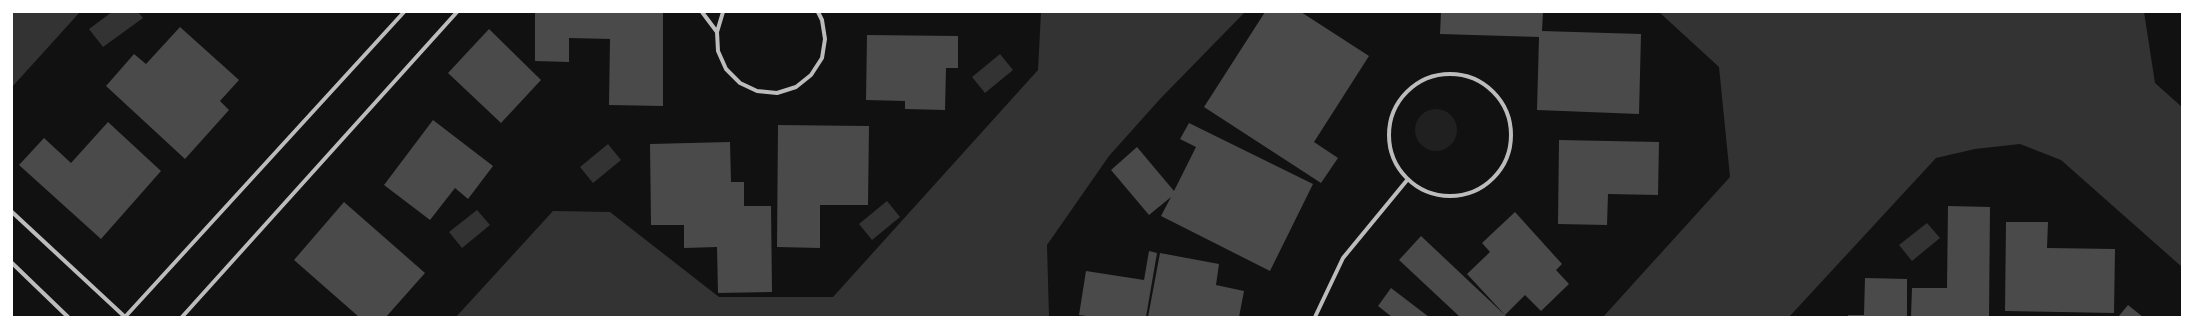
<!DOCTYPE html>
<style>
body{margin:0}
#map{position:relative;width:2194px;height:329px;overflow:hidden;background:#111;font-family:Commissioner,sans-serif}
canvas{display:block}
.frame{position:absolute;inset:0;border:13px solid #fff;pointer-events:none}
</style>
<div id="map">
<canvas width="2194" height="329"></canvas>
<div class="frame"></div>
</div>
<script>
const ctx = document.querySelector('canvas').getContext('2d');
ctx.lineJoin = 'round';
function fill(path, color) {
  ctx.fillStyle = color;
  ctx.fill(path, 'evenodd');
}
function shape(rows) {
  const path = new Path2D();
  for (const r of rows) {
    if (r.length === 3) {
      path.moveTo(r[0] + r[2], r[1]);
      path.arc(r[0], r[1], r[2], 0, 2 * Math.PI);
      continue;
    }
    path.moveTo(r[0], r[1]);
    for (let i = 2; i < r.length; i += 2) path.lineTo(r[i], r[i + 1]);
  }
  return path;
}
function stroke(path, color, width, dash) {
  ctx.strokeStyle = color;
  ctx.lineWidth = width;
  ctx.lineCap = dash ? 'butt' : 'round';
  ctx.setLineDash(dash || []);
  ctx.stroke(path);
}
const green = shape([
 [1436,130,21]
]);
const water = shape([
 [12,12,80,12,12,87],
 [112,12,138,12,143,18,103,47,89,29],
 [1041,12,1245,12,1160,99,1109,156,1047,245,1049,317,456,317,553,211,610,212,719,297,833,297,1038,70],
 [1659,12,2144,12,2155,83,2182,107,2182,267,2061,160,2020,144,1975,149,1936,158,1789,317,1603,317,1730,177,1719,67],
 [1000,54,1013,70,985,93,972,77],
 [608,144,621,160,593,183,580,167],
 [887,201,900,217,872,240,859,224],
 [477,210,490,225,462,248,449,232],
 [1927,223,1940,238,1912,261,1899,245]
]);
const building = shape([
 [535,12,663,12,663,106,609,105,610,39,569,38,569,62,535,61],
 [1265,12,1301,12,1369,56,1314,142,1338,158,1321,183,1204,107],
 [1441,12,1543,12,1542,31,1641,34,1639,114,1537,110,1539,37,1440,34],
 [180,27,239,80,220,101,229,110,185,159,106,86,134,54,146,64],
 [489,29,541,80,501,123,448,73],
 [867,35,958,36,958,68,946,68,945,110,905,109,905,101,866,100],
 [433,120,493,166,468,199,455,188,430,220,384,185],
 [108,122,161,171,101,239,19,165,44,138,71,163],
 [1189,123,1313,184,1270,271,1161,216,1171,197,1149,215,1111,170,1137,147,1174,191,1196,147,1180,139],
 [778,125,869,126,868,205,820,205,820,248,777,247],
 [1559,140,1659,142,1658,195,1608,194,1607,225,1558,224],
 [730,142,731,182,744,182,744,206,771,206,772,292,718,293,717,247,684,248,684,225,651,225,650,144],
 [344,202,425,273,386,317,359,317,294,260],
 [1948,206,1990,207,1989,317,1911,317,1912,288,1947,288],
 [1515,212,1562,264,1556,270,1569,284,1541,311,1525,295,1505,315,1467,274,1490,252,1482,243],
 [2006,222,2048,222,2047,248,2115,249,2114,313,2005,311],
 [1421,236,1507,317,1460,317,1399,260],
 [1149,251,1157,253,1146,317,1094,317,1079,315,1086,271,1144,280],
 [1160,253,1219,264,1216,285,1244,291,1239,317,1148,317],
 [1865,278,1907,279,1907,317,1848,317,1848,315,1864,315],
 [1391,288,1429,317,1392,317,1378,306],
 [2128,305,2143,317,2118,317]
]);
const minor = shape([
 [702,12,717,32,718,51,726,69,740,83,757,91,777,93,796,87,811,75,822,58,825,39,822,20,818,12],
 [717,32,723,12],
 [1450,135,61],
 [12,212,125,317],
 [12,263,68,317],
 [125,317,404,12],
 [182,317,457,12],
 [1315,317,1343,258,1408,179]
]);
fill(green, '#202020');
fill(water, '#333');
fill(building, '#4a4a4a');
stroke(minor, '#bcbcbc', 4);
</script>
